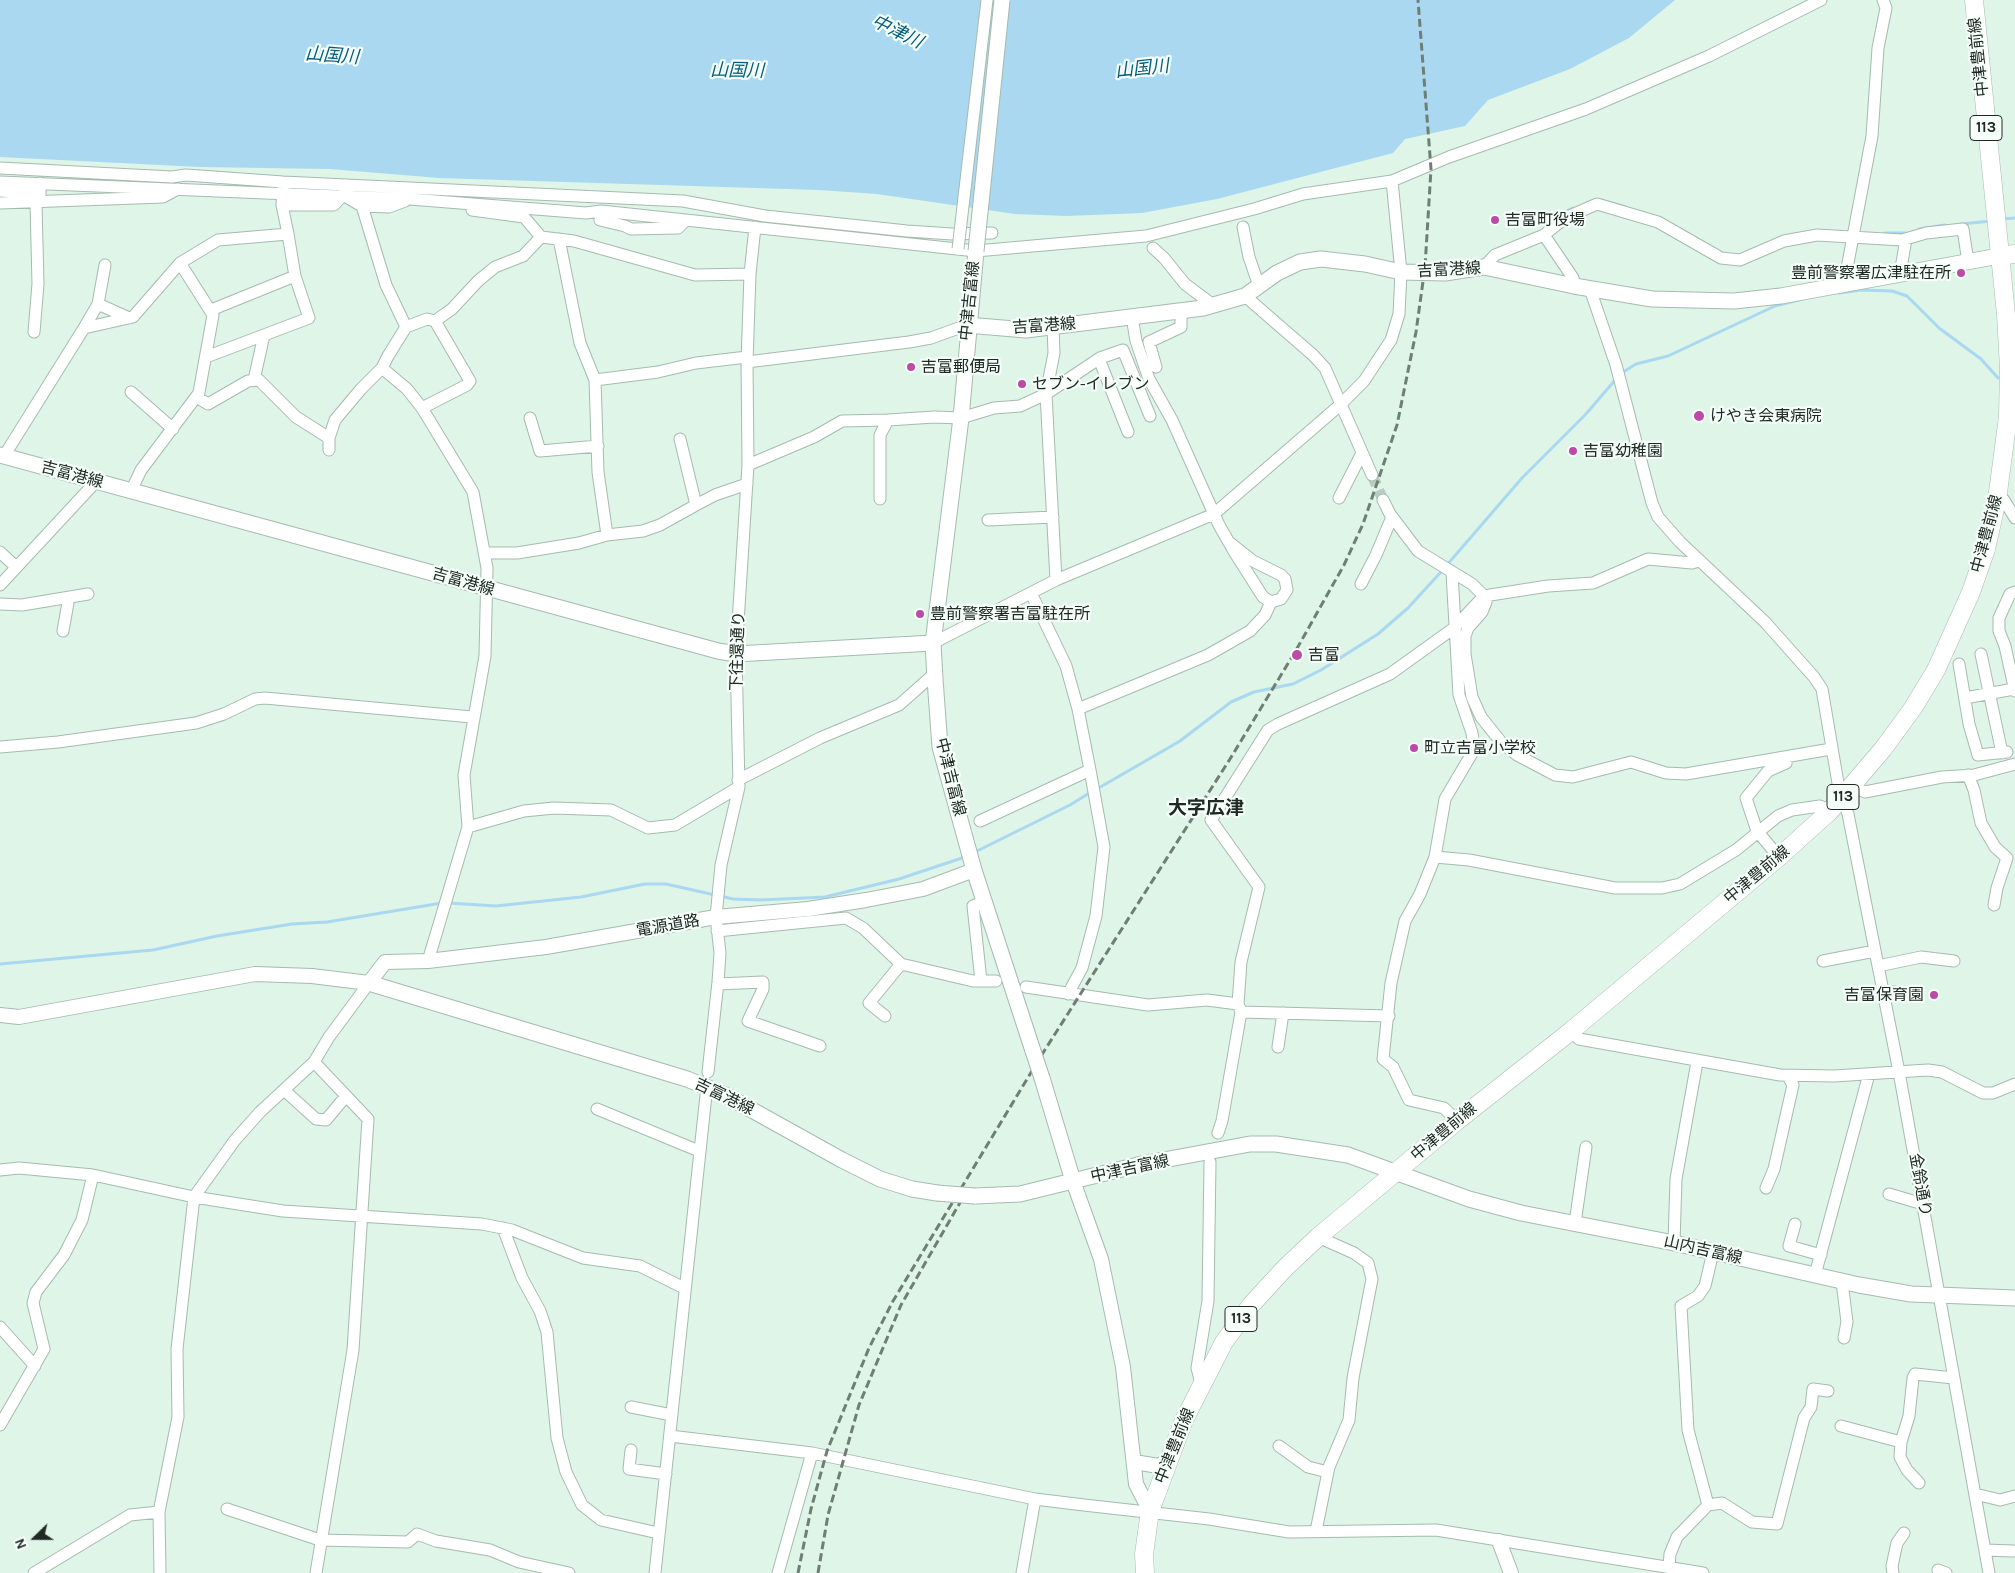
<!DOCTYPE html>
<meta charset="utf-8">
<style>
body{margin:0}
#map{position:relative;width:2015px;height:1573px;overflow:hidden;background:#def5e8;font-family:Karla,sans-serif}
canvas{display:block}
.north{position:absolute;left:10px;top:1513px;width:50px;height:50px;-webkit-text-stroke:4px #f5fef9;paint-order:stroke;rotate:248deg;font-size:14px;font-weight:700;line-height:20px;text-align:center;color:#202924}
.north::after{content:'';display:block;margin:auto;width:18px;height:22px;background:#202924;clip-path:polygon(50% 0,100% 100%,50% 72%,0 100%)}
</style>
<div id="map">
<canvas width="2015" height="1573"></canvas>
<div class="north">N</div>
</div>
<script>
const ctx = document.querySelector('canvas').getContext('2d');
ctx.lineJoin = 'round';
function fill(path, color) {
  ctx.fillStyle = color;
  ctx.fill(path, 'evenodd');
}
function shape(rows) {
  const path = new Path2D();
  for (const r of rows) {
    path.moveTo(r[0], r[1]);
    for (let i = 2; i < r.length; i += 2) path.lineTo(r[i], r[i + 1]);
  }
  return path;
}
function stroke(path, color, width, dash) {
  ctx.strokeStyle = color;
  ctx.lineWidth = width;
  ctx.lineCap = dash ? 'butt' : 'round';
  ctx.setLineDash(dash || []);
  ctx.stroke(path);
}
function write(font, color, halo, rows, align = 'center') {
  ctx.font = font + ' Karla,"Noto Sans JP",sans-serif';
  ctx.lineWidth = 4.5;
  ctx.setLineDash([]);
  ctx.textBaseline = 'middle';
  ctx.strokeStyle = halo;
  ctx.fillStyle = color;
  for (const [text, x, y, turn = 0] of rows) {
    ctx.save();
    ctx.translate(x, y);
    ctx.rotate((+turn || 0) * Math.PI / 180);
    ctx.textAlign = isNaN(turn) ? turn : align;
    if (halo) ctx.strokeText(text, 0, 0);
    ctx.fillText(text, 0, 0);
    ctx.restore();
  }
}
const water = shape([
 [0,0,1675,0,1629,38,1570,69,1488,100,1465,126,1405,139,1393,153,1217,199,1142,213,1067,216,1015,214,877,194,819,190,439,178,330,169,200,167,0,157]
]);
const stream = shape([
 [1601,200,1626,207],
 [2003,219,2015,218],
 [1554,221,1560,214,1573,208],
 [1961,224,1992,221],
 [1919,229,1945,225],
 [1885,233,1906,233],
 [1839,293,1861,290,1892,291,1907,296,1939,328,1981,359,1998,378],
 [1620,374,1636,364,1668,356,1775,306,1803,299],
 [1097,789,1180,741,1231,702,1254,692,1293,684,1321,670,1378,634,1408,608,1440,573,1522,478,1586,414,1616,379],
 [975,852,1070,805,1091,792],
 [448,903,496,906,581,897,645,884,666,884,733,899,761,900,825,897,899,879,965,857],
 [0,964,153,950,217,936,292,924,327,922,442,903]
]);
const minorTunnel = shape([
 [1372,475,1383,500]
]);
const minor = shape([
 [0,168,172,177,186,175,283,182,683,201,765,216,907,231,952,234,992,233],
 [0,182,410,199,586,213,601,211,976,251,1146,236,1254,209,1303,194,1392,181,1449,157,1586,109,1709,56,1821,0],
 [0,191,40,194],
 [0,203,163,197,178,189],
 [282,205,334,205,343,195,362,206,389,207,405,201],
 [362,206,386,285,406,327],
 [472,210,524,217,541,237],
 [601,211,600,220,625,226,631,229,678,228,685,221],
 [1243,227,1249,257,1259,286],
 [1544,235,1573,278,1574,286],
 [559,239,580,343,595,380,598,472,607,535],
 [1153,248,1164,258,1185,284,1213,305],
 [180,263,213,315,198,398,208,404,248,381,259,380,296,417,329,438,329,450],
 [1484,267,1495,255,1544,235,1565,218,1597,204,1658,222,1721,258,1740,260,1784,241,1817,235,1902,240,1926,233,1963,229,1968,262],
 [1900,274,1906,239],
 [1844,284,1872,136,1878,48,1886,8,1883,0],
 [1590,289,1616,365,1652,503,1658,517,1680,542,1765,622,1814,677,1822,689,1839,789,1848,814,1899,1072,1989,1573],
 [1245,296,1313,355,1325,368,1372,475],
 [98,304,129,318],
 [211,310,295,276],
 [1132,317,1136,341,1149,379,1172,420,1219,525,1235,553,1263,597,1271,602,1281,599,1287,590,1285,579,1281,575,1253,561,1229,542],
 [1053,327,1054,353,1046,394,1056,580],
 [84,328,133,317,180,263,218,240,288,234,282,205,283,185],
 [34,332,38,284,36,203,40,194,40,183],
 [206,357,309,318,295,276,288,234],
 [1099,359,1128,432],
 [747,362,909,342,931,338,967,325],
 [1156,367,1149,342,1181,327,1181,311],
 [254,380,264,335],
 [595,380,658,372,696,363,747,357],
 [131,392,173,429],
 [422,408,467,385,470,381,435,321],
 [530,418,540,451,598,446],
 [329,438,335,420,361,389,382,368],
 [680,439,696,505,715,495,747,484],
 [4,456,84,328,98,304,105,265],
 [748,465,814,437,842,421,888,420],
 [131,491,141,470,199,393],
 [1339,498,1362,453],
 [880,499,880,435,888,420,934,417,961,418,994,408,1020,406,1046,394,1100,358,1123,350,1150,416],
 [1383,500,1390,514,1418,551,1472,584,1484,596,1548,586,1593,583,1648,559,1692,563,1699,561],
 [1997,500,2004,500,2015,518],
 [988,520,1053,517],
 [0,552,15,566],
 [485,553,517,553,579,543,607,535,643,531,660,525,696,505],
 [1452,573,1459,695,1472,733,1474,746,1471,755,1445,799,1435,857,1420,894,1405,921,1391,983,1383,1059,1393,1067,1409,1100,1444,1108,1457,1121],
 [1361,584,1376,555,1392,517],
 [0,585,91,487,93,481],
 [2015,592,2010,594,1999,618,1999,631,2005,646,2015,691],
 [1031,593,1066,666,1078,709,1208,655,1250,631,1265,615,1271,602],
 [1484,596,1486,602,1482,612,1468,628,1465,636,1465,654,1472,697,1481,717,1501,742,1517,755,1555,775,1573,777,1631,762,1666,773,1686,774,1831,749],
 [0,604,22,605,88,594],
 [63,631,69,597],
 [933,643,1056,580,1214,514,1340,405,1364,381,1391,340,1399,314,1401,272,1392,181],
 [1981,654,2002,753],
 [1959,664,1969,724,1978,755,2007,752],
 [1965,698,2014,689],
 [0,747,58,742,196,723,224,714,255,699,265,698,472,717],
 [1968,775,1974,790,1981,823,1995,847,2007,858,1997,888,1994,905],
 [738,780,820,738,899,705,934,674],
 [1853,786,1865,792,1942,777,1974,775,2015,764],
 [980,821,1090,770,1078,709],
 [468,827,524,811,554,808,611,810,648,828,675,825,739,787],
 [1435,857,1469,860,1615,888,1662,888,1680,884,1736,850,1778,816,1792,810,1820,806,1830,811],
 [1779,857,1757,831,1746,798,1768,771,1786,763,1785,757],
 [717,931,846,918,863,928,901,964,973,981,996,981],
 [428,961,468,827,464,775,485,656,487,568,473,492,422,408,407,389,382,368,388,356,406,327,427,319,435,321,452,309,478,281,495,267,523,256,541,237,574,241,695,275,750,274],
 [1823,961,1875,951],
 [1878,966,1921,957,1954,961],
 [981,981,973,906,985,901],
 [718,984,763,982,763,989,748,1021,820,1046],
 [1026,987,1148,1005,1207,1000,1238,1004],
 [1883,991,1903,993],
 [1068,994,1082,968,1096,916,1104,847,1090,770],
 [1241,1012,1389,1016],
 [885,1016,869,1003,901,964],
 [1571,1031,1579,1039,1780,1075,1834,1076,1928,1070,1942,1072,1983,1093,1993,1093,2015,1084],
 [1278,1047,1283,1013],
 [314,1062,368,1119,353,1350,316,1573],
 [708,1072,718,982,720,953,716,917,721,865,739,787,736,654,748,465,747,362,750,274,755,227],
 [284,1090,316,1119,326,1120,346,1096],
 [597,1109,699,1151],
 [1218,1133,1222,1121,1241,1012,1238,1004,1241,962,1259,887,1211,820,1268,730,1278,724,1390,674,1454,628,1484,596],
 [0,1170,19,1168,93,1175,194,1197,283,1211,482,1224,512,1230,583,1258,640,1266,684,1288],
 [1766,1188,1774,1169,1793,1085,1788,1076],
 [1889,1194,1923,1204],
 [1575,1223,1586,1147],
 [1795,1224,1789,1246,1821,1255],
 [503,1228,522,1278,540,1311,547,1332,557,1438,566,1472,582,1505,601,1520,658,1533],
 [1674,1243,1676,1179,1697,1062],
 [1815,1275,1869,1074],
 [1842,1282,1847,1322,1844,1338],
 [0,1327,35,1366],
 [1201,1383,1197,1368,1208,1301,1210,1162],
 [631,1407,672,1415],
 [0,1425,44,1349,33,1303,36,1292,64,1255,82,1220,93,1175],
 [1841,1426,1901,1442],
 [670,1436,812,1453,1035,1499,1084,1505,1209,1519,1289,1532,1436,1530,1703,1573],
 [1279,1446,1308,1467,1328,1472],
 [631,1450,629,1469,666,1474],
 [1919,1483,1907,1470,1900,1457,1901,1442,1909,1416,1913,1378,1915,1374,1954,1378],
 [1975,1494,2000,1500,2015,1496],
 [1708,1505,1722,1503,1752,1522,1777,1524,1804,1418,1811,1407,1813,1389,1828,1391],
 [227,1509,320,1540,408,1542,417,1534,436,1541,490,1550,519,1562,569,1573],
 [1316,1531,1329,1467,1349,1420,1353,1378,1372,1279,1368,1263,1354,1253,1318,1237],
 [1985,1550,2013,1551],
 [1669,1567,1670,1554,1677,1537,1708,1505,1688,1430,1681,1306,1698,1296,1705,1286,1713,1252],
 [1938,1570,1946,1573],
 [34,1573,130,1515,159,1512],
 [160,1573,159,1512,178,1417,177,1349,194,1197,235,1140,260,1112,314,1062,329,1037,369,983],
 [655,1573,706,1095],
 [778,1573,812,1453],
 [1022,1573,1035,1499],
 [1893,1573,1892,1566,1897,1543,1904,1533]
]);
const tertiary = shape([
 [0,1015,19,1017,255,974,312,976,369,983,385,962,428,961,546,947,716,917,808,909,866,900,923,889,974,870],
 [1073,1181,1101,1259,1123,1367,1136,1484,1150,1511],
 [1134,1462,1159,1466,1168,1460],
 [1499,1541,1511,1573]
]);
const secondary = shape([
 [976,251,961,418,933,643,935,679,940,747,974,870,1033,1051],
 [967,325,1026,330,1203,308,1245,296,1277,273,1300,262,1321,259,1365,264,1401,272,1445,273,1484,267,1574,286,1652,299,1734,301,1781,296,1999,256],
 [0,455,718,651,736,654,933,643],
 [369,983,687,1079,725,1095,842,1160,880,1179,912,1189,937,1193],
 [1042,1078,1073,1181],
 [975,1196,1020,1194,1142,1164,1250,1144,1276,1144,1348,1155,1469,1199,1521,1213,1674,1243,1859,1285,1911,1294,2015,1298]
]);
const primary = shape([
 [1999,256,2015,254],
 [1145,1573,1144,1554,1150,1511,1184,1420,1224,1342,1251,1305,1285,1268,1318,1237,1457,1121,1571,1031,1779,857,1830,811,1883,749,1913,708,1936,670,1971,592,1986,549,1997,500,2008,417,2009,368,2006,314,1974,0]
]);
const rail = shape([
 [798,1573,811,1509,827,1451,869,1348,893,1301,1041,1056,1230,759,1295,652,1344,565,1363,524,1397,425,1416,332,1425,267,1431,169,1418,0],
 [818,1573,828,1515,859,1405,901,1305,965,1194]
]);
const minorBridge = shape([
 [958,249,987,0]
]);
const secondaryBridge = shape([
 [976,251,1002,0],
 [1033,1051,1042,1078],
 [937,1193,975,1196]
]);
const markers = [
 [1495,220,5,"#bc4ba7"],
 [1961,273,5,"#bc4ba7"],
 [911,367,5,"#bc4ba7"],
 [1022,384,5,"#bc4ba7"],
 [1699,416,6,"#bc4ba7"],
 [1573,451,5,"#bc4ba7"],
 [920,614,5,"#bc4ba7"],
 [1297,655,6,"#bc4ba7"],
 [1414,748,5,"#bc4ba7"],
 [1934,995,5,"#bc4ba7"]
];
const shields = [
 [1986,128,32],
 [1843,797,32],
 [1241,1319,32]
];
const shieldNames = [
 ["113",1986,128],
 ["113",1843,797],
 ["113",1241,1319]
];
const streetNames = [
 ["中津豊前線",1979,57,-96],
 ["吉富港線",1449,270,-3],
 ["中津吉富線",970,301,-84],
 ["吉富港線",1044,326,-4],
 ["吉富港線",72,475,15],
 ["中津豊前線",1987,534,-75],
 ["吉富港線",463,582,16],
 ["下往還通り",738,651,-88],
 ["中津吉富線",950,777,76],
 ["中津豊前線",1757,875,-40],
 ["電源道路",668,926,-10],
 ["吉富港線",724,1097,26],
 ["中津豊前線",1444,1132,-40],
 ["中津吉富線",1130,1169,-12],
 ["金鈴通り",1920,1185,80],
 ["山内吉富線",1703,1250,13],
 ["中津豊前線",1175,1446,-68]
];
const poiNames = [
 ["吉富町役場",1505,220],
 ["豊前警察署広津駐在所",1951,273,"right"],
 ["吉富郵便局",921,367],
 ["セブン-イレブン",1032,384],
 ["けやき会東病院",1710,416],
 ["吉富幼稚園",1583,451],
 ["豊前警察署吉富駐在所",930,614],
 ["吉富",1308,655],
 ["町立吉富小学校",1424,748],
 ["吉富保育園",1924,995,"right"]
];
const waterNames = [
 ["中津川",897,32,26],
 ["山国川",332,56,4],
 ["山国川",1142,69,-6],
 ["山国川",737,71,1]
];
const quarterNames = [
 ["大字広津",1206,809]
];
fill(water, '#a9d8f0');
stroke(stream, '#a9d8f0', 3);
stroke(minorTunnel, '#b8ccc1', 11, [11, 5.5]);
stroke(minor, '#a6bbaf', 13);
stroke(tertiary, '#a6bbaf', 16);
stroke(secondary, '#a6bbaf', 17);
stroke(primary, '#a6bbaf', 19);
stroke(minor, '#fff', 11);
stroke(tertiary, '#fff', 14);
stroke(secondary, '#fff', 15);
stroke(primary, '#fff', 18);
stroke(rail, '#707e76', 3, [8, 4]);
stroke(minorBridge, '#a6bbaf', 13, []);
stroke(secondaryBridge, '#a6bbaf', 17, []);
stroke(minorBridge, '#fff', 11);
stroke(secondaryBridge, '#fff', 15);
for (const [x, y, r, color] of markers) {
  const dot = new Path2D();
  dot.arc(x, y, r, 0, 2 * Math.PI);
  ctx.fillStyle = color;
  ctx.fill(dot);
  stroke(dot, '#f5fef9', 2);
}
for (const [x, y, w] of shields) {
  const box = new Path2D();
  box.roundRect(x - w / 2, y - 12.5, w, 25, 4);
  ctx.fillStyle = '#f5fef9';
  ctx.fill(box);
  stroke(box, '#202924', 1);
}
write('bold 15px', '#202924', null, shieldNames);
write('16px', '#202924', '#f5fef9', streetNames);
write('16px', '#202924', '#f5fef9', poiNames, 'left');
write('italic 18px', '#035e7e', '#f5fef9', waterNames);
write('bold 19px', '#202924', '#f5fef9', quarterNames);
</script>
